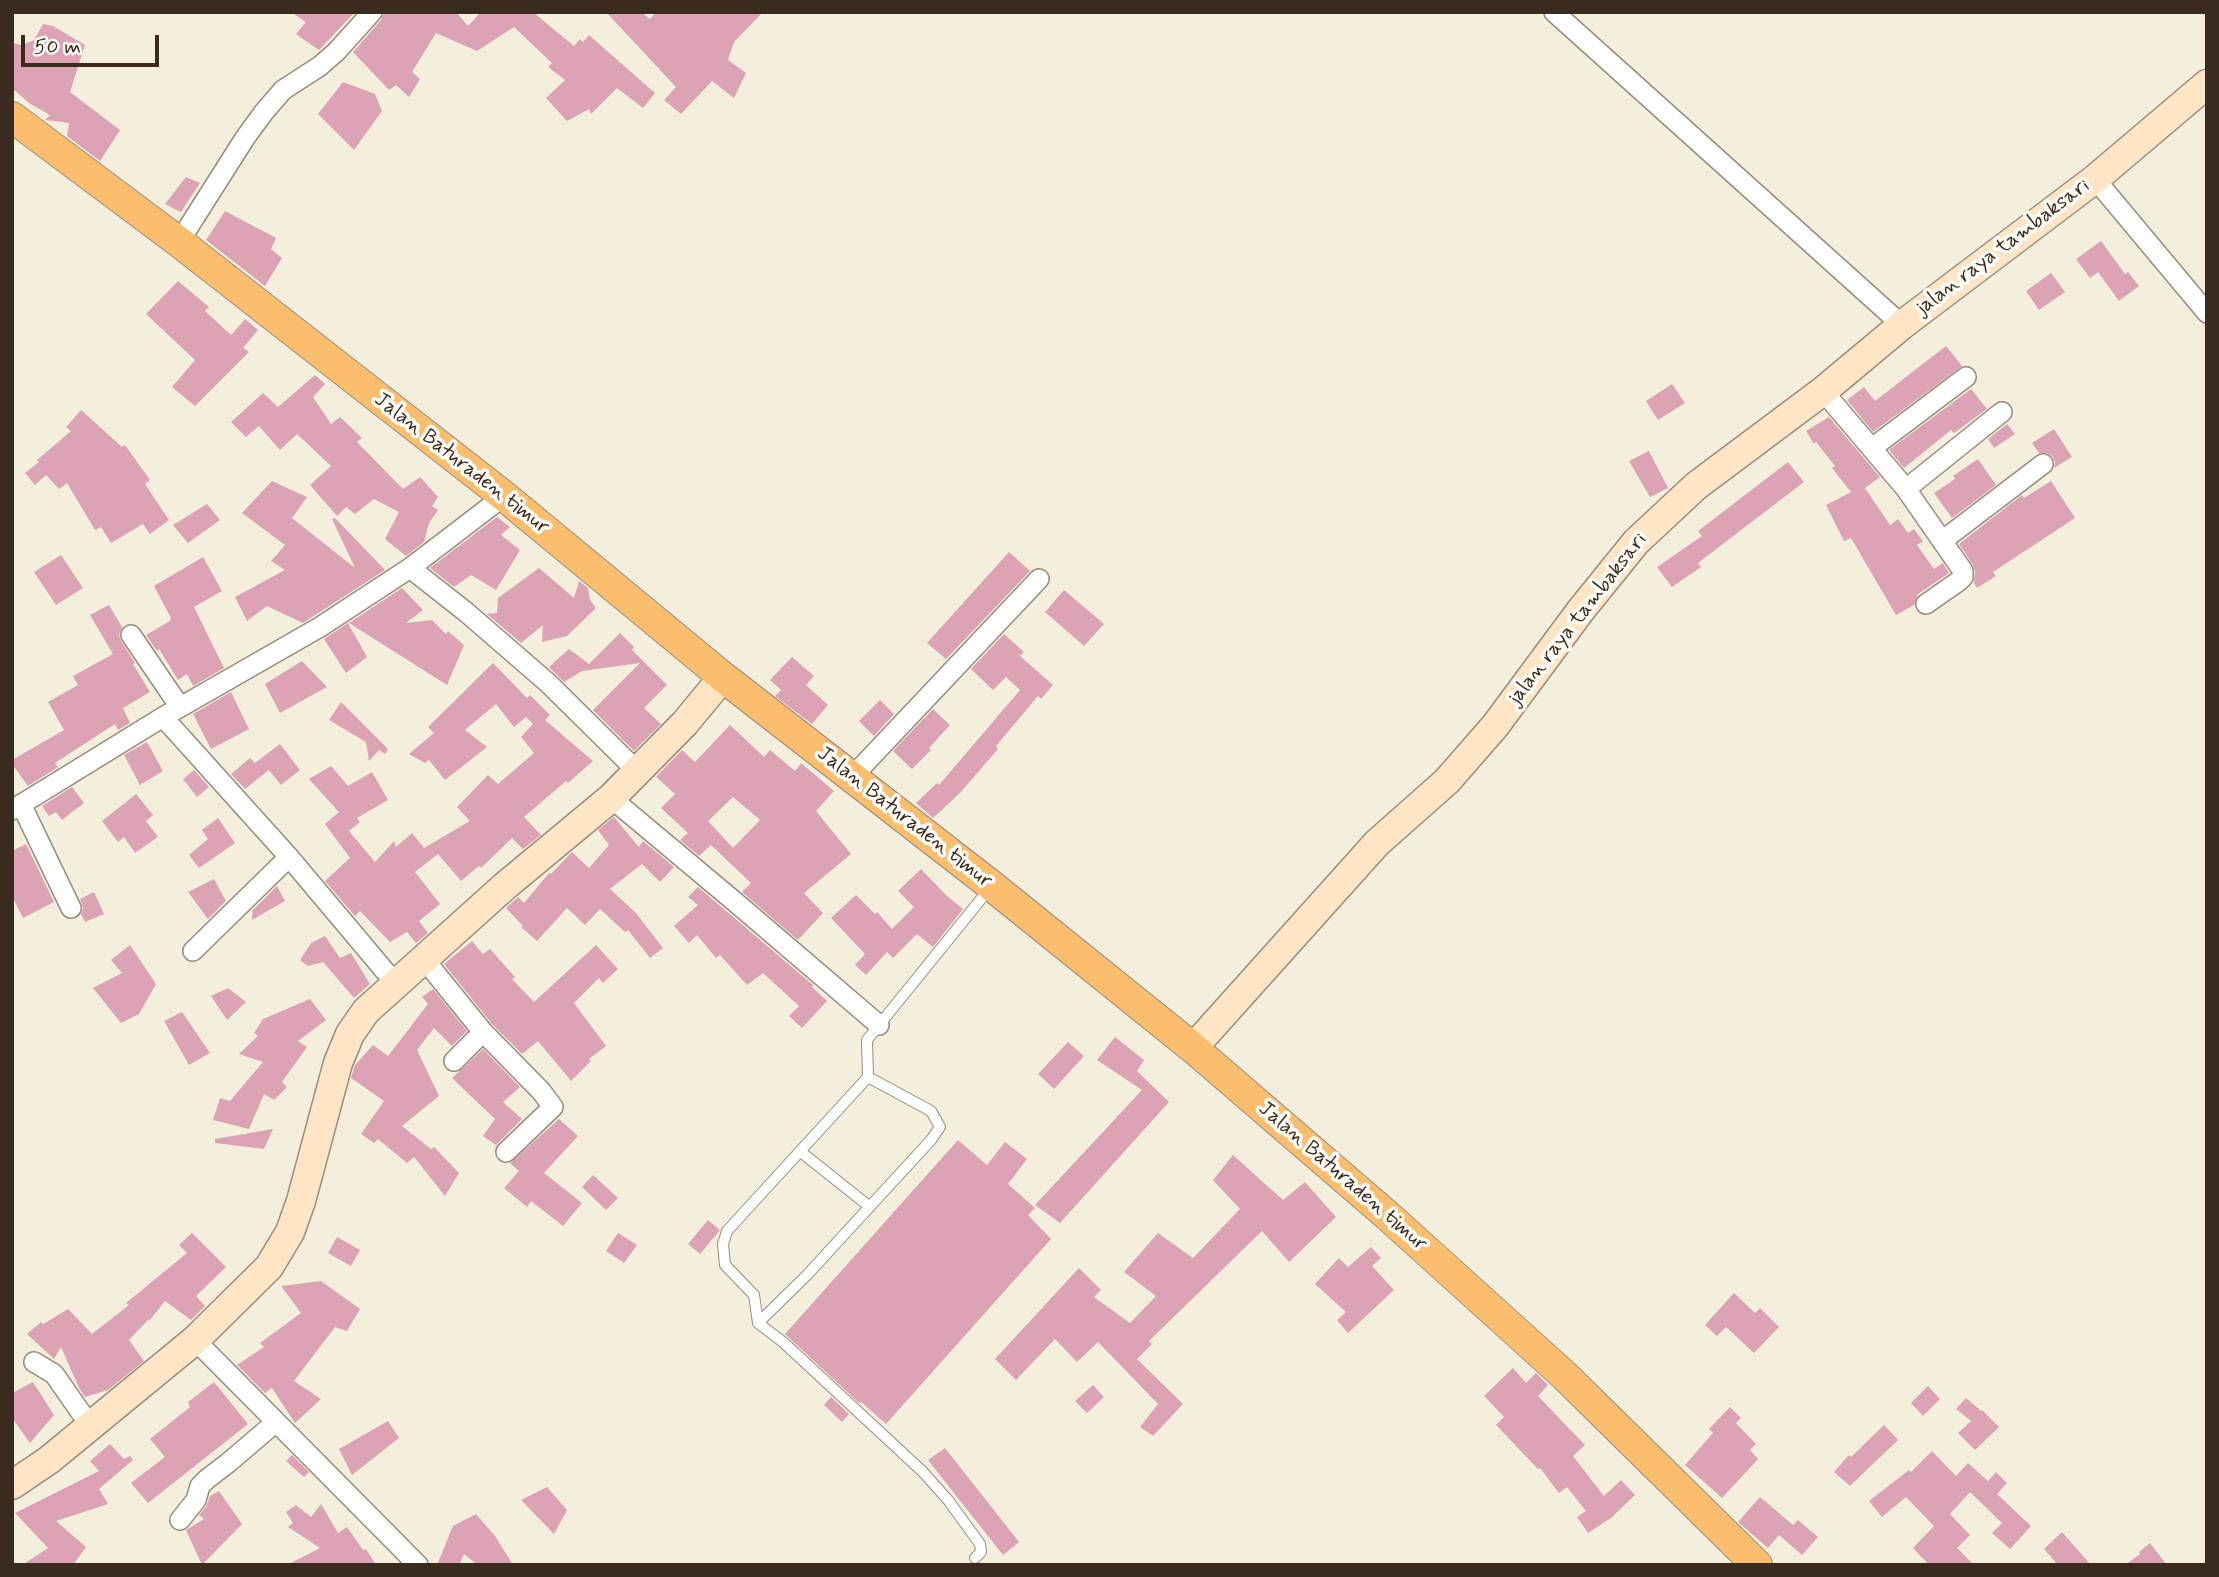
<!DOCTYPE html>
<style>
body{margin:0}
#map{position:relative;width:2219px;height:1577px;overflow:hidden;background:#f3efdc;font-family:Mynerve,sans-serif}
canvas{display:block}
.frame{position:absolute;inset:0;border:14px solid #3b2a1e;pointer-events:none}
.scale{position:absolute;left:21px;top:35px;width:138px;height:32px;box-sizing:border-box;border:4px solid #3b2a1e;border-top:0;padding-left:9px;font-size:21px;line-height:24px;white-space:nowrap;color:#3b2a1e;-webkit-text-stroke:5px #fdfcf7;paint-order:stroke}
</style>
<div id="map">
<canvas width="2219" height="1577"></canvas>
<div class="frame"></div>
<div class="scale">50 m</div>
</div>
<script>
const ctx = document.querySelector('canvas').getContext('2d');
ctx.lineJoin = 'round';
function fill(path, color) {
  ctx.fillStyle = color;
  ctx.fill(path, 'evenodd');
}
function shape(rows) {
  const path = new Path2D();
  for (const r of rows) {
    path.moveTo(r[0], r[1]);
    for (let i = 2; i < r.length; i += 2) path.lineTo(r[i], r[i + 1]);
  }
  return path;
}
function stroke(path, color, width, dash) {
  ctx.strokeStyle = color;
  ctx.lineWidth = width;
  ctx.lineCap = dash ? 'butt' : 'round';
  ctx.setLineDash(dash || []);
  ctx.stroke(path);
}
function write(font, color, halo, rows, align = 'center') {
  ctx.font = font + ' Mynerve,sans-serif';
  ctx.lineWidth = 7;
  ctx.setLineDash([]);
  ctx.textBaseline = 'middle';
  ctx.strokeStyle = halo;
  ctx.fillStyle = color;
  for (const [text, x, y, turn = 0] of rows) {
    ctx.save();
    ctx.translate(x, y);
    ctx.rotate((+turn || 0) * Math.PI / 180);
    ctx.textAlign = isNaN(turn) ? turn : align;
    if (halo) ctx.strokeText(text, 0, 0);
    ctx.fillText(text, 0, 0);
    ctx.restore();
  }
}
const building = shape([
 [291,12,355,12,319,50,296,34,306,22],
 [384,12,456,12,468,26,481,12,536,12,534,13,574,46,580,39,583,42,589,35,655,93,643,108,617,88,591,114,589,109,567,121,546,98,565,80,548,67,552,63,514,27,477,51,436,33,412,72,420,79,409,97,396,85,389,90,353,52,381,20],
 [606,12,641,12,650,19,656,12,763,12,734,42,728,60,746,73,734,98,712,81,681,114,664,100,676,87],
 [43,24,53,26,85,45,70,92,120,130,100,161,67,136,69,123,45,120,50,115,29,103,12,88,12,43,22,45,34,40],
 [343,82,375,94,382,111,354,150,318,114],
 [186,177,200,183,181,212,165,204],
 [225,211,276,238,271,249,282,258,265,286,206,240],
 [2101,241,2125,274,2128,272,2139,286,2119,301,2098,272,2090,278,2076,259],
 [2051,273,2065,292,2039,310,2026,291],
 [178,281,209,307,205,311,231,335,245,319,258,330,243,348,249,352,195,406,172,387,195,360,146,314],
 [1946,346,1962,366,1873,432,1847,400,1864,387,1875,401],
 [315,375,325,384,313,397,331,424,340,417,362,438,357,442,403,489,420,477,438,497,432,506,438,510,429,523,424,542,406,556,385,539,399,512,374,499,355,514,346,507,337,516,310,485,331,466,297,434,280,450,259,426,246,437,231,422,263,393,278,407],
 [1672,384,1685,403,1658,420,1646,401],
 [1971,389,1987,409,1954,433,1951,430,1904,468,1889,450],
 [81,410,122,447,125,445,150,480,145,484,169,520,150,534,143,524,111,543,101,527,95,530,67,483,59,489,46,475,35,485,25,473,39,462,37,460,71,431,66,427],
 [1829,417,1880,477,1865,488,1890,525,1898,519,1908,533,1914,529,1923,541,1917,545,1934,569,1943,563,1949,573,1918,594,1914,605,1896,615,1851,538,1844,541,1826,505,1851,492,1832,468,1835,466,1816,442,1814,444,1806,431],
 [2007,424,2015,434,1994,448,1988,439],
 [2054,429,2072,457,2054,468,2055,462,2052,456,2047,453,2039,453,2032,443],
 [1649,451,1668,488,1650,497,1629,461],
 [1978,459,1996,485,1952,518,1934,493,1955,479,1953,476],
 [1788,462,1804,482,1698,563,1701,567,1672,587,1657,567,1702,536,1698,531],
 [272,481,307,497,292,518,355,568,332,519,335,518,385,570,303,623,267,606,247,621,235,597,285,570,271,561,285,545,242,513],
 [2051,481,2075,518,1993,572,1996,576,1977,588,1974,583,1975,571,1973,565,1959,544,2022,495,2024,498],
 [207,504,220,520,188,543,173,525],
 [497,517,510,527,501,535,520,550,496,590,471,575,454,587,430,568],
 [1009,552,1030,571,946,659,927,643],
 [61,555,83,588,56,605,34,572],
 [203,557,222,591,194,607,224,668,193,686,187,674,178,680,159,649,157,651,146,635,170,621,171,618,154,586],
 [539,568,574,598,579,581,588,588,590,600,596,608,567,636,542,642,543,625,521,643,487,614,497,613,498,598],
 [402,588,423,610,406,623,432,620,446,634,448,631,464,645,447,685,349,623],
 [1064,590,1104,624,1084,646,1045,612],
 [109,605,122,627,119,635,121,641,135,663,133,664,150,692,123,708,130,723,118,730,115,724,55,763,58,767,28,786,12,764,12,760,64,730,48,702,78,685,73,676,113,654,90,615],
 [348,623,367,657,346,673,324,639],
 [620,633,634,647,632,650,667,685,644,708,661,724,634,751,593,710,640,663,582,671,564,682,549,667,569,649,589,664],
 [1004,634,1024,652,1020,656,1053,685,1041,699,1038,696,996,746,998,749,960,793,933,818,916,803,937,783,939,785,1020,690,1006,677,993,690,971,669],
 [792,657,814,676,806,685,828,705,812,724,775,696,781,690,770,680],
 [302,661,327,687,280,713,265,684],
 [493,663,527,698,530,695,550,715,545,720,593,761,568,783,566,781,524,817,541,835,523,849,512,838,481,868,479,866,461,881,438,854,415,872,440,904,419,921,428,933,416,943,407,932,390,942,360,911,355,916,325,881,350,858,325,824,339,812,309,779,331,766,348,786,372,772,388,800,357,818,360,822,349,831,375,862,394,841,396,847,412,833,424,848,470,821,457,807,488,775,498,784,534,753,521,737,533,724,526,717,514,727,496,704,465,730,487,747,445,780,429,760,425,763,409,754,434,733,428,727],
 [231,692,249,729,211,749,193,714],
 [880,700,894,714,874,736,859,721],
 [341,702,388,749,385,754,379,750,369,761,366,742,329,720],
 [933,709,950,725,929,748,931,750,912,769,893,751],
 [730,725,764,757,770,750,795,771,801,763,834,791,816,811,851,854,804,893,823,913,798,940,742,892,751,883,711,845,699,856,680,840,688,833,661,808,675,794,656,777,682,750,695,762],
 [733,797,760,820,733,848,708,821],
 [147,742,163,771,140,785,124,755],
 [280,744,300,770,281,785,269,770,245,789,231,774,250,758,255,763],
 [194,770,209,787,197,797,183,779],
 [72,787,84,803,62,820,56,812,49,816,42,806],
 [136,794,153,815,146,821,158,837,135,853,124,837,118,842,102,821],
 [614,817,639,847,643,841,674,867,660,882,642,864,610,889,636,913,663,948,650,958,628,930,625,932,600,909,585,925,567,908,537,941,521,927,523,926,506,908,518,897,524,903,549,873,551,874,572,852,589,868,609,845,598,830],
 [218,818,235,843,199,868,189,855,208,839,202,830],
 [26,844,54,902,23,918,12,896,12,851],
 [921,869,946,895,963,909,933,947,917,934,893,958,887,952,866,975,855,965,865,954,831,918,856,895,875,914,877,912,892,929,914,907,898,891],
 [214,879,226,901,208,919,188,892],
 [277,886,285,901,252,920,253,910],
 [698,887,813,985,812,987,827,1001,802,1028,789,1016,799,1006,763,973,747,985,720,955,716,958,697,935,689,943,674,926,698,905,688,897],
 [94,892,104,914,85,922,81,914,83,908,80,899],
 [325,936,340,958,351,953,370,984,354,998,323,962,308,966,300,960,311,943],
 [472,941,483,954,490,949,515,977,512,979,534,1002,596,945,618,969,603,983,599,978,574,1003,606,1046,589,1059,591,1061,571,1081,538,1041,522,1054,492,1024,444,964],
 [130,945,156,984,139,1014,121,1023,93,988,122,973,111,960],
 [228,988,246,1002,227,1020,211,996],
 [433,989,467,1031,452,1046,434,1028,417,1050,439,1096,402,1126,431,1149,434,1147,459,1173,445,1196,414,1157,407,1163,378,1139,374,1143,361,1134,384,1101,351,1078,355,1065,373,1045,388,1056,428,1004,422,997],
 [310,999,326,1020,298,1041,307,1047,282,1082,287,1087,274,1100,264,1094,249,1129,213,1120,220,1098,230,1101,263,1062,239,1054,258,1036,254,1033,263,1019],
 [182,1012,210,1053,189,1065,164,1021],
 [1115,1037,1144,1060,1137,1071,1169,1102,1060,1223,1035,1205,1142,1090,1097,1060],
 [1068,1042,1084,1056,1054,1089,1038,1074],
 [483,1049,520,1087,503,1102,522,1119,496,1145,483,1136,495,1119,452,1078],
 [559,1119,578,1136,544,1173,582,1203,563,1226,531,1201,527,1207,504,1188,519,1171,510,1163],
 [273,1129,264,1149,215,1143,215,1139],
 [958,1140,987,1165,1005,1142,1027,1159,1008,1184,1035,1208,1028,1215,1051,1239,886,1424,861,1402,859,1403,785,1334],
 [1233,1155,1283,1200,1305,1182,1336,1217,1289,1262,1262,1231,1149,1341,1152,1344,1137,1359,1183,1404,1153,1436,1140,1427,1158,1404,1098,1342,1077,1362,1055,1339,1016,1380,995,1359,1079,1268,1101,1290,1094,1297,1130,1323,1156,1296,1124,1272,1158,1233,1193,1258,1240,1209,1213,1180],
 [593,1175,618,1198,606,1210,582,1187],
 [708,1220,720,1230,700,1254,688,1244],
 [192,1233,226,1267,196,1296,205,1306,191,1320,165,1301,150,1320,149,1319,129,1340,144,1361,108,1390,85,1397,79,1388,61,1347,54,1359,27,1334,41,1322,43,1324,68,1309,92,1334,129,1305,126,1303,187,1253,179,1245],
 [618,1233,637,1245,624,1263,606,1251],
 [337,1237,360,1250,351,1266,328,1253],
 [1371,1247,1381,1258,1372,1266,1394,1290,1348,1333,1337,1320,1346,1312,1315,1284,1339,1258,1348,1267],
 [321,1281,360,1309,347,1331,335,1327,294,1381,321,1399,295,1423,272,1388,265,1393,237,1365,264,1347,260,1343,301,1313,281,1286],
 [1734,1293,1755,1313,1760,1308,1779,1327,1754,1353,1726,1327,1717,1336,1705,1325],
 [1513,1368,1526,1383,1536,1373,1548,1385,1538,1396,1585,1445,1573,1456,1604,1496,1621,1480,1635,1495,1611,1518,1588,1533,1577,1517,1586,1511,1567,1487,1559,1493,1540,1468,1538,1469,1496,1425,1504,1417,1484,1396],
 [33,1382,54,1415,30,1443,12,1418,12,1393],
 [214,1382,248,1424,148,1503,131,1483,165,1457,150,1439,190,1407,188,1402],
 [1093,1385,1104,1397,1087,1413,1075,1401],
 [1928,1386,1940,1399,1923,1416,1911,1403],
 [831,1397,849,1414,842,1422,824,1405],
 [1966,1398,1981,1411,1982,1410,1999,1427,1975,1450,1958,1433,1971,1421,1956,1409],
 [1730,1407,1741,1418,1736,1423,1756,1444,1750,1450,1758,1459,1722,1498,1685,1465,1713,1433,1709,1429],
 [388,1421,399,1438,352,1475,339,1449],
 [1884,1425,1898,1440,1850,1486,1834,1472,1849,1455,1851,1457],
 [110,1444,124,1459,130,1456,133,1460,99,1489,108,1504,56,1521,86,1547,73,1565,22,1565,48,1548,15,1513,99,1471,90,1461],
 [945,1448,1019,1542,1003,1555,928,1460],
 [1932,1451,1956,1476,1968,1463,1988,1481,1996,1472,2007,1483,1997,1494,2031,1526,2010,1549,1992,1533,2002,1523,1970,1492,1950,1514,1970,1535,1957,1548,1974,1565,1929,1565,1913,1548,1934,1526,1906,1497,1882,1517,1869,1501,1909,1470,1911,1472],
 [292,1455,309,1472,304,1477,286,1461],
 [547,1487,567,1510,554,1534,521,1500],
 [219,1491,242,1524,202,1565,186,1530,204,1519,199,1515,206,1507,210,1496],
 [1760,1497,1793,1525,1798,1520,1818,1537,1802,1555,1779,1535,1768,1548,1738,1522],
 [321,1504,338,1533,347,1527,363,1550,366,1549,376,1565,287,1565,320,1548,288,1527,293,1523,286,1512,296,1505,311,1517],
 [476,1514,495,1536,513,1565,478,1565,464,1554,459,1565,437,1565,453,1526],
 [2062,1532,2091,1565,2058,1565,2044,1549],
 [2150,1543,2167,1565,2125,1565,2140,1554,2139,1552]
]);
const lane = shape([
 [801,1152,870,1207],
 [758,1323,807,1275,931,1140,940,1127,931,1111,868,1077],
 [975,1558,981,1552,980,1544,948,1500,923,1472,783,1342,758,1323,754,1295,725,1265,723,1244,727,1231,868,1077,867,1040,990,888]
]);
const street = shape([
 [1554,12,1902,325],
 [2095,179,2207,313],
 [179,242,245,138,264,112,283,90,320,66,337,51,372,12],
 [1823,391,1906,489,1963,571,1963,577,1959,581,1926,604],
 [1872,448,1966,377],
 [1906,489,2002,412],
 [1942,541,2043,464],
 [410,568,466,612,548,683,637,771],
 [131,635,180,707],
 [163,717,289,857,395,983],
 [852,777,1039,579],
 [611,798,734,901,879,1025],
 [21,804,71,908],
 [12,810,163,717,320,627,410,568,504,496],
 [193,951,289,857],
 [424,959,483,1032,541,1091,553,1107,506,1152],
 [454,1061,483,1032],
 [195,1340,418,1565],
 [34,1362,54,1374,91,1427],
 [180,1520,196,1500,200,1486,207,1479,228,1463,276,1422]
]);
const secondary = shape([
 [1193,1048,1377,843,1447,781,1495,726,1581,610,1636,542,1696,486,1823,391,1902,325,2095,179,2207,84],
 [12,1485,49,1460,195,1340,269,1267,290,1232,301,1201,338,1063,350,1034,366,1011,505,886,611,798,685,723,723,677]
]);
const primary = shape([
 [12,117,179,242,504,496,723,677,992,886,1193,1048,1388,1216,1564,1375,1757,1565]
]);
const streetNames = [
 ["jalan raya tambaksari",2003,248,-37],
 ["Jalan Baturaden timur",461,464,38],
 ["jalan raya tambaksari",1578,620,-52],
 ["Jalan Baturaden timur",904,818,38],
 ["Jalan Baturaden timur",1342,1177,41]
];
fill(building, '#dba3b4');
stroke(lane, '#978c7d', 12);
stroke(street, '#978c7d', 22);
stroke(secondary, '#978c7d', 31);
stroke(primary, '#978c7d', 32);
stroke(lane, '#fff', 10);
stroke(street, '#fff', 19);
stroke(secondary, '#fde5c5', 28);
stroke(primary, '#fbbd6e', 30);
write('21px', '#3b2a1e', '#fdfcf7', streetNames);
</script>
